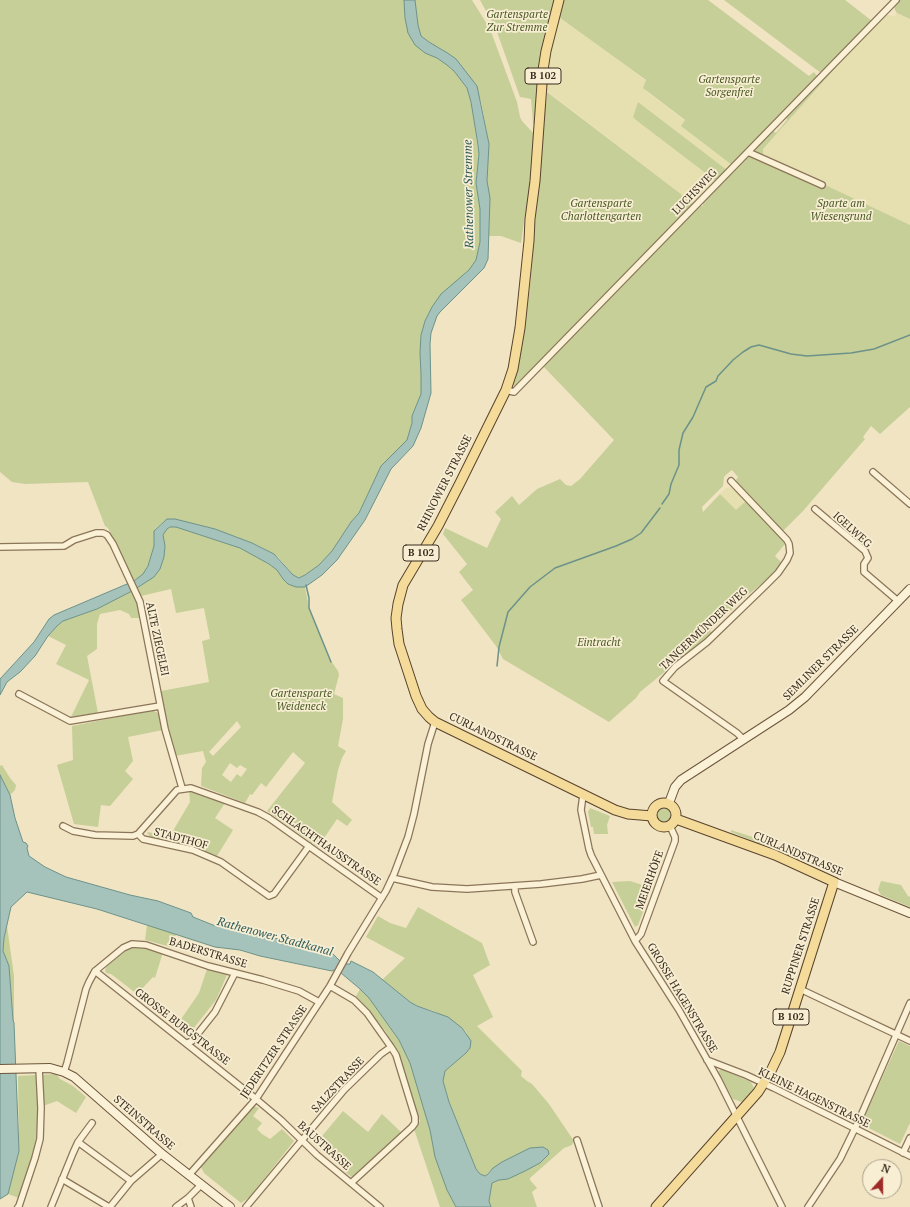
<!DOCTYPE html>
<meta charset="utf-8">
<style>
body{margin:0}
#map{position:relative;width:910px;height:1207px;overflow:hidden;background:#f0e4c3;font-family:"PT Serif",serif}
canvas{display:block}
.north{position:absolute;left:862px;top:1159px;width:40px;height:40px;box-sizing:border-box;background:#f7eed3;border:1px solid #aca18b;border-radius:50%;rotate:21deg;font-size:11px;font-weight:700;line-height:16px;text-align:center;color:#3b2d1e}
.north::after{content:'';display:block;margin:auto;width:14px;height:18px;background:#9d2a27;clip-path:polygon(50% 0,100% 100%,50% 72%,0 100%)}
</style>
<div id="map">
<canvas width="910" height="1207"></canvas>
<div class="north">N</div>
</div>
<script>
const ctx = document.querySelector('canvas').getContext('2d');
ctx.lineJoin = 'round';
function fill(path, color) {
  ctx.fillStyle = color;
  ctx.fill(path, 'evenodd');
}
function shape(rows) {
  const path = new Path2D();
  for (const r of rows) {
    if (r.length === 3) {
      path.moveTo(r[0] + r[2], r[1]);
      path.arc(r[0], r[1], r[2], 0, 2 * Math.PI);
      continue;
    }
    path.moveTo(r[0], r[1]);
    for (let i = 2; i < r.length; i += 2) path.lineTo(r[i], r[i + 1]);
  }
  return path;
}
function stroke(path, color, width, dash) {
  ctx.strokeStyle = color;
  ctx.lineWidth = width;
  ctx.lineCap = dash ? 'butt' : 'round';
  ctx.setLineDash(dash || []);
  ctx.stroke(path);
}
function write(font, color, halo, rows, align = 'center') {
  ctx.font = font + ' "PT Serif",serif';
  ctx.lineWidth = 3.5;
  ctx.setLineDash([]);
  ctx.textBaseline = 'middle';
  ctx.strokeStyle = halo;
  ctx.fillStyle = color;
  for (const [text, x, y, turn = 0] of rows) {
    ctx.save();
    ctx.translate(x, y);
    ctx.rotate((+turn || 0) * Math.PI / 180);
    ctx.textAlign = isNaN(turn) ? turn : align;
    if (halo) ctx.strokeText(text, 0, 0);
    ctx.fillText(text, 0, 0);
    ctx.restore();
  }
}
const farmland = shape([
 [897,13,910,19,910,225,765,158,763,154,763,149,879,19,886,15,895,16],
 [559,16,646,81,646,91,685,121,681,126,732,165,727,170,638,102,633,117,716,181,694,204,547,91,551,46],
 [731,487,745,501,736,511,720,494,726,488]
]);
const green = shape([
 [0,0,404,0,405,18,425,53,437,58,447,65,454,71,467,88,471,102,479,154,476,183,480,209,480,242,476,260,469,270,436,301,425,321,421,335,420,353,421,374,421,394,412,416,412,423,407,440,381,466,359,513,351,522,332,551,319,565,305,575,300,578,293,575,278,557,259,546,215,529,169,519,167,519,155,529,154,546,148,566,143,574,134,581,108,528,105,526,88,482,25,484,12,482,0,472],
 [415,0,472,0,490,29,517,102,520,117,522,121,534,134,529,195,525,215,521,243,501,236,489,236,490,198,487,181,489,144,481,101,449,54,429,42,421,36,418,25],
 [480,0,555,0,547,26,541,55,538,78,534,125,533,123,531,99,520,97,496,29],
 [563,0,708,0,809,76,814,72,817,76,817,77,732,165,681,126,685,120,643,88,646,80,559,17],
 [724,0,845,0,872,21,821,73],
 [899,0,910,0,910,19,897,13,895,10,894,6],
 [879,19,763,149,763,154,765,158,755,152,753,150,771,130,776,133,787,120,786,117],
 [548,74,547,92,694,204,516,387,513,385,519,363,530,286,540,163,541,163,542,158,540,156,541,148,542,147,543,133,542,131,543,120,544,120,545,117,543,116,544,105,546,104,547,92,545,90,546,75],
 [638,102,727,170,716,181,636,120,633,117],
 [748,155,823,184,910,225,910,407,880,434,871,426,863,437,865,439,803,511,783,531,738,484,736,480,738,477,732,470,728,473,724,477,723,486,702,507,703,512,720,494,736,510,747,500,778,533,785,544,775,556,783,564,777,571,743,599,710,630,712,633,640,692,636,698,609,722,503,659,496,646,461,600,473,590,459,572,467,564,443,534,445,528,487,548,501,519,495,512,512,496,519,505,537,489,560,479,566,485,571,486,580,479,614,440,543,366,698,205,703,206,703,202],
 [173,526,240,548,269,564,277,570,283,579,288,584,300,587,305,587,309,608,329,658,338,671,339,675,334,694,343,698,343,719,338,746,346,751,342,758,338,770,332,802,352,820,347,826,337,819,318,847,267,811,305,763,293,752,266,787,261,783,252,795,250,794,245,803,201,786,202,768,206,762,203,751,175,756,165,717,161,691,209,682,202,641,210,639,204,608,176,613,171,589,141,596,137,588,154,577,158,572,164,557,165,546,163,535,167,529],
 [237,721,241,727,213,756,209,752],
 [230,763,237,768,240,765,247,769,241,777,237,774,231,782,222,775],
 [132,591,138,605,140,618,131,618,129,614,120,610,100,614,97,624,97,649,87,656,98,713,71,717,89,680,56,664,66,645,48,636,57,626,63,621,97,609],
 [152,710,158,713,160,717,163,730,128,737,133,761,125,771,133,779,110,806,101,805,98,827,74,824,57,765,73,760,72,726],
 [2,765,10,778,16,785,15,790,10,795,0,775,0,766],
 [189,790,225,803,215,818,233,830,217,856,194,847,151,839,147,832,170,836,190,802],
 [664,815,8],
 [590,808,610,816,607,825,608,834,594,834,593,827,591,827,588,812],
 [731,830,799,852,797,859,731,832],
 [630,881,652,888,638,925,635,927,612,882],
 [881,881,901,885,908,896,910,897,910,907,881,895,878,890],
 [418,907,482,943,490,965,473,975,493,1017,477,1026,522,1071,521,1076,527,1081,532,1084,549,1104,574,1141,572,1145,564,1148,530,1178,530,1180,537,1188,532,1192,537,1207,491,1207,489,1201,492,1183,499,1180,508,1179,540,1163,493,1168,485,1176,480,1174,476,1169,449,1102,443,1081,445,1071,466,1053,470,1048,469,1038,466,1032,462,1028,434,1011,417,1006,410,1002,382,980,405,958,366,937,378,916,390,923,406,928],
 [147,925,176,934,171,947,145,940],
 [7,926,14,976,14,1023,13,1020,9,966,3,951,4,938],
 [134,946,139,946,163,952,155,978,153,977,137,994,111,974,106,973,105,970,107,965,124,951],
 [207,969,227,975,216,1000,189,1034,177,1025,199,993],
 [360,989,369,998,399,1040,410,1063,430,1130,435,1157,447,1190,456,1207,440,1207,414,1129,420,1121,397,1052,386,1032,356,996],
 [899,1041,910,1046,910,1123,900,1144,861,1124],
 [721,1069,751,1082,754,1088,742,1102,733,1099,718,1072],
 [56,1074,60,1079,73,1086,86,1097,76,1113,57,1101,40,1107,34,1152,19,1198,8,1194,19,1151,18,1076],
 [253,1106,259,1108,253,1116,262,1123,257,1129,262,1134,270,1139,282,1129,294,1141,250,1197,241,1203,204,1173,201,1167],
 [343,1111,368,1132,382,1114,401,1132,352,1177,345,1172,346,1166,317,1142]
]);
const water = shape([
 [404,0,415,0,418,25,421,36,429,42,449,54,456,59,477,86,489,144,487,181,490,198,488,259,484,268,440,312,437,316,431,333,430,344,431,393,421,428,413,446,391,469,365,520,337,560,322,575,305,587,296,587,288,584,283,579,277,570,269,564,240,548,176,527,170,527,167,529,163,535,165,546,164,557,160,569,154,577,132,591,97,609,63,621,57,626,48,636,35,656,20,672,7,682,0,695,0,679,34,642,49,619,54,615,134,581,143,574,148,566,154,546,154,531,167,519,175,519,215,529,252,543,274,554,293,575,299,578,305,575,319,565,332,551,351,522,359,513,381,466,407,440,412,423,412,416,421,394,421,374,420,353,421,335,425,321,432,307,441,294,469,270,476,260,480,242,480,209,476,183,479,154,478,145,471,102,467,88,454,71,447,65,437,58,425,53,415,45,408,33,405,18,404,0],
 [0,775,10,795,15,818,23,842,26,843,28,846,27,848,29,856,45,867,66,877,130,895,158,901,191,913,193,917,218,927,221,924,228,927,241,930,243,928,278,939,278,941,282,943,284,942,308,946,329,950,340,961,345,964,350,964,351,961,373,972,410,1002,417,1006,448,1017,462,1028,469,1038,471,1041,470,1048,466,1053,445,1071,443,1081,449,1102,476,1169,480,1174,485,1176,488,1174,493,1168,502,1162,530,1148,543,1147,548,1150,549,1154,540,1163,525,1171,508,1179,499,1180,492,1183,489,1201,491,1207,456,1207,447,1190,435,1157,430,1130,410,1063,399,1040,369,998,360,989,341,973,334,970,332,971,260,956,240,950,215,947,97,909,27,892,11,907,4,938,3,951,9,966,13,1020,14,1023,19,1151,8,1194,0,1199,0,775]
]);
const stream = shape([
 [662,504,669,494,671,484,679,465,679,450,683,433,693,417,706,387,716,381,718,376,733,360,743,352,751,347,759,345,791,354,807,356,851,353,874,349,910,335],
 [306,585,309,598,309,608,331,662],
 [497,666,499,647,508,612,530,587,555,568,616,546,632,539,641,533,660,508]
]);
const street = shape([
 [748,152,822,185],
 [506,390,514,392,896,0],
 [873,472,910,504],
 [731,481,787,540,789,544,790,553,787,560,778,573,765,586,707,642,675,667,663,681,737,733,743,739],
 [815,509,865,551,868,558,864,564,864,572,898,601],
 [0,547,64,546,74,540,96,533,103,533,107,535,113,544,140,602,165,729,182,788],
 [19,694,70,721,160,706],
 [583,795,581,810,589,849,591,855,635,941,679,1010,718,1079,782,1207],
 [63,826,73,831,95,835,133,836,138,834,177,790,191,788,258,812,269,818,382,898],
 [138,834,143,839,193,850,221,862,269,896,274,894,309,846],
 [392,878,432,887,467,889,541,884,582,879,601,875],
 [515,886,515,892,533,942],
 [635,941,641,934,675,841,675,837,670,826],
 [95,971,256,1099,281,1120,317,1155,380,1207],
 [330,986,354,1000,367,1013,391,1047,396,1055,415,1117,415,1123,412,1127,351,1183],
 [800,989,910,1041],
 [187,1043,192,1041,215,1012,235,973],
 [707,1060,746,1075,774,1088,910,1156],
 [64,1072,67,1063,86,989,89,982,95,971,123,948,132,944,146,945,208,966,263,980,299,991,319,1002],
 [577,1140,599,1207],
 [78,1142,131,1181],
 [903,1153,910,1138],
 [189,1175,256,1099,330,986,348,953,386,891,394,874,408,837,414,814,428,744,435,722],
 [62,1179,109,1207],
 [18,1207,19,1206,35,1158,40,1139,41,1108,39,1068],
 [51,1207,73,1153,78,1142,92,1123],
 [110,1207,131,1181,162,1154],
 [176,1207,188,1198],
 [191,1207,188,1198,201,1185],
 [246,1207,344,1090,381,1054,391,1047],
 [808,1207,840,1159,859,1120,910,1003]
]);
const secondary = shape([
 [669,803,675,787,681,780,789,710,805,697,910,589],
 [834,882,910,913],
 [0,1069,50,1068,64,1072,74,1077,162,1154,230,1207]
]);
const primary = shape([
 [559,0,546,51,543,70,535,181,530,219,529,241,520,328,513,369,506,390,460,483,438,526,403,585,398,604,396,618,397,629,399,644,416,696,422,709,429,717,435,722,615,810,628,814,652,816],
 [664,815,12],
 [656,1207,758,1092,770,1073,780,1052,834,882,775,855,676,819]
]);
const shields = [
 [543,76,36],
 [421,553,36],
 [791,1017,36]
];
const shieldNames = [
 ["B 102",543,76],
 ["B 102",421,553],
 ["B 102",791,1017]
];
const parkNames = [
 ["Gartensparte",517,15],
 ["Zur Stremme",517,28],
 ["Gartensparte",729,80],
 ["Sorgenfrei",729,93],
 ["Gartensparte",601,204],
 ["Charlottengarten",601,217],
 ["Sparte am",841,204],
 ["Wiesengrund",841,217],
 ["Eintracht",599,643],
 ["Gartensparte",301,694],
 ["Weideneck",301,707]
];
const streetNames = [
 ["LUCHSWEG",695,192,-46],
 ["RHINOWER STRASSE",445,483,-63],
 ["IGELWEG",852,530,42],
 ["TANGERMÜNDER WEG",704,629,-43],
 ["ALTE ZIEGELEI",157,639,78],
 ["SEMLINER STRASSE",821,663,-45],
 ["CURLANDSTRASSE",493,737,26],
 ["STADTHOF",181,839,15],
 ["SCHLACHTHAUSSTRASSE",326,846,35],
 ["CURLANDSTRASSE",798,854,23],
 ["MEIERHÖFE",650,880,-70],
 ["RUPPINER STRASSE",801,946,-72],
 ["BADERSTRASSE",208,953,17],
 ["GROSSE HAGENSTRASSE",682,998,59],
 ["GROSSE BURGSTRASSE",182,1027,38],
 ["JEDERITZER STRASSE",274,1052,-56],
 ["SALZSTRASSE",338,1085,-47],
 ["KLEINE HAGENSTRASSE",814,1098,26],
 ["STEINSTRASSE",144,1123,41],
 ["BAUSTRASSE",324,1146,42]
];
const waterNames = [
 ["Rathenower Stremme",469,194,-91],
 ["Rathenower Stadtkanal",275,937,15]
];
fill(farmland, '#e6dfb0');
fill(green, '#c6cf97');
fill(water, '#a6c3bb');
stroke(water, '#6c9289', 1);
stroke(stream, '#6c9289', 1.5);
stroke(street, '#8b7559', 8);
stroke(secondary, '#6d563c', 10);
stroke(primary, '#59432d', 11);
stroke(street, '#faf1d7', 5.5);
stroke(secondary, '#faf1d7', 8);
stroke(primary, '#f4db9a', 9);
for (const [x, y, w] of shields) {
  const box = new Path2D();
  box.roundRect(x - w / 2, y - 8, w, 16, 3);
  ctx.fillStyle = '#f7eed3';
  ctx.fill(box);
  stroke(box, '#3b2d1e', 1);
}
write('bold 10px', '#3b2d1e', null, shieldNames);
write('italic 11px', '#495824', '#f7eed3', parkNames);
write('11px', '#3b2d1e', '#f7eed3', streetNames);
write('italic 12px', '#2c5b59', '#f7eed3', waterNames);
</script>
